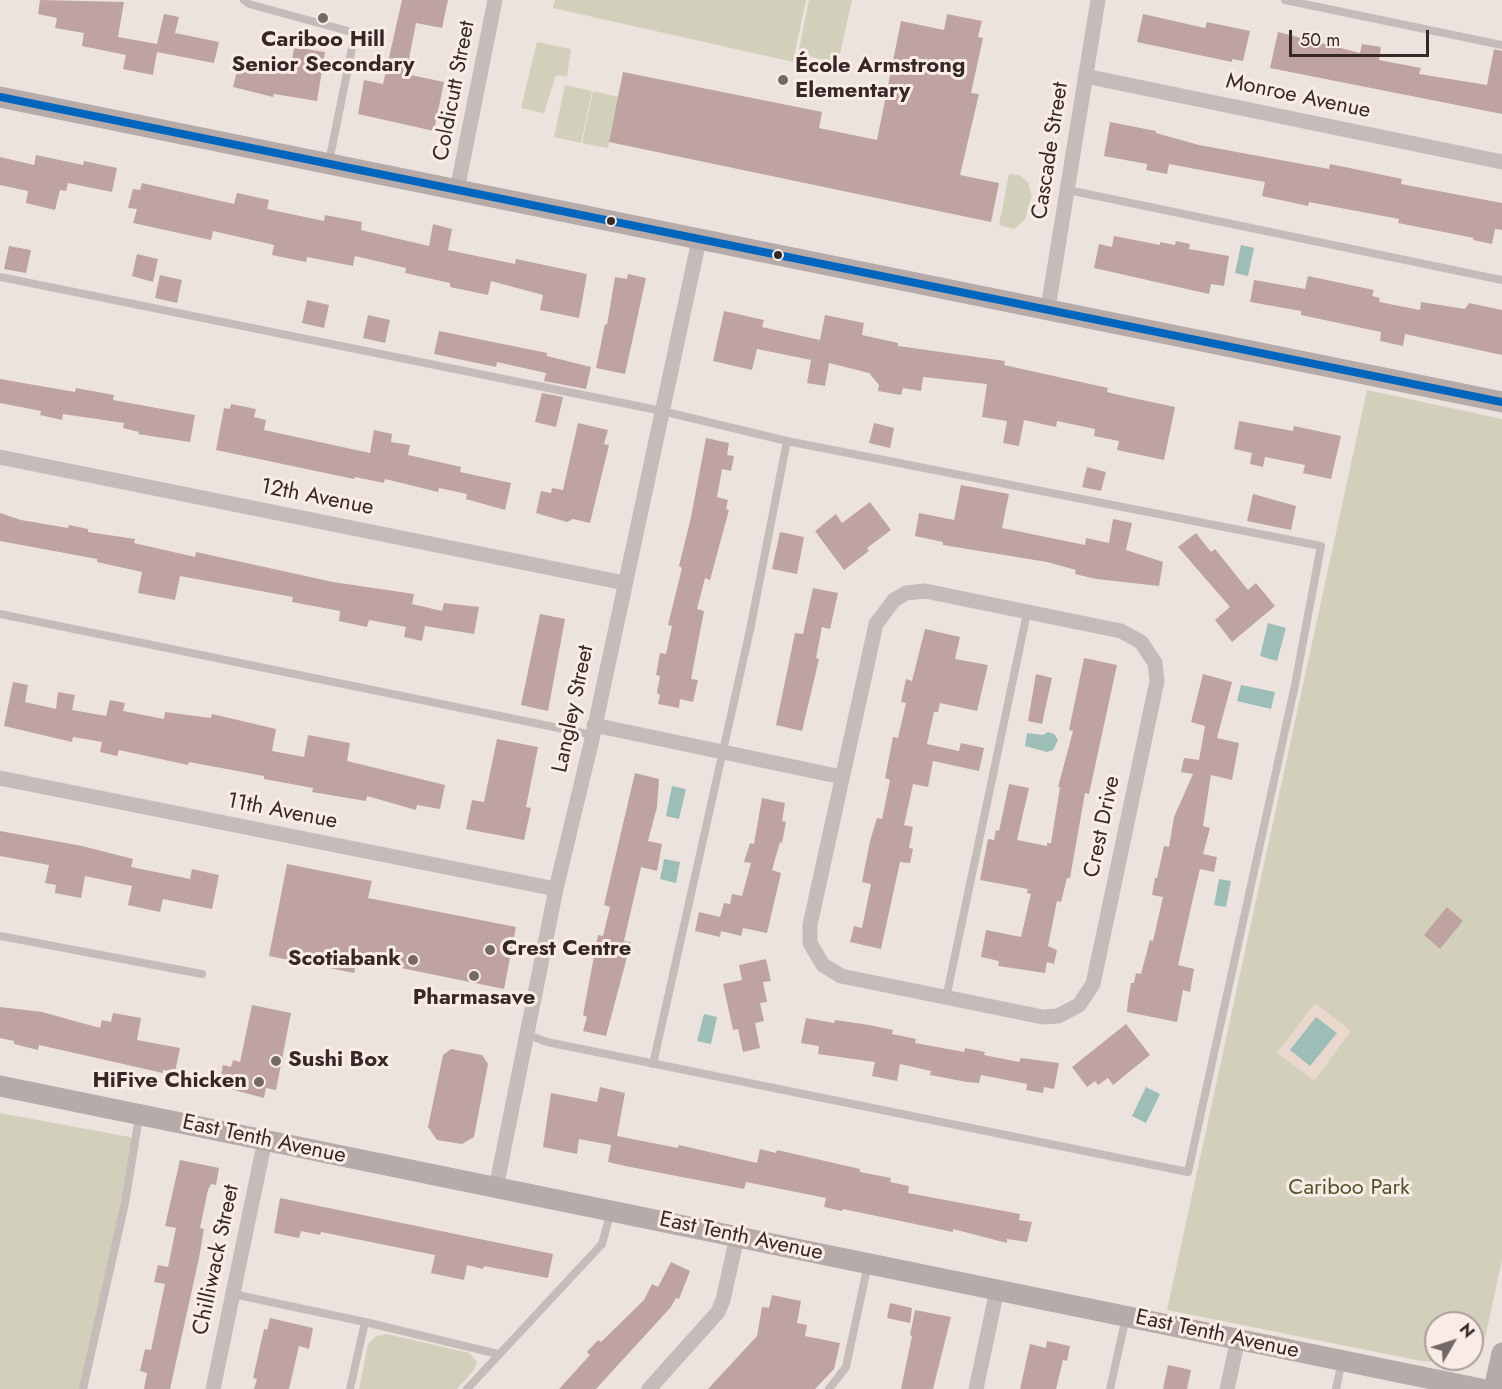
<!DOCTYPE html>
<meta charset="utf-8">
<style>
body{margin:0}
#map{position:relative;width:1502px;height:1389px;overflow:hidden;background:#ece3df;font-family:Jost,sans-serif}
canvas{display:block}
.north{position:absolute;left:1424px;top:1311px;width:60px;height:60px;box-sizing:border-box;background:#f9ece6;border:2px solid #ab9e9a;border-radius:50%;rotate:51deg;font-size:16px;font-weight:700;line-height:24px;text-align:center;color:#352827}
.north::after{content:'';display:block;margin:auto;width:21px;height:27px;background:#756967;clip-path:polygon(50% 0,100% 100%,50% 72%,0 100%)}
.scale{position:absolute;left:1289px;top:30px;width:140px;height:27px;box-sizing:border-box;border:3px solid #352827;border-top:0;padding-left:8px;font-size:18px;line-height:21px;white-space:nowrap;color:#352827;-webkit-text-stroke:4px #f9ece6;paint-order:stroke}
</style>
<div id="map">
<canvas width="1502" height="1389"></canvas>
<div class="north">N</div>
<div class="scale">50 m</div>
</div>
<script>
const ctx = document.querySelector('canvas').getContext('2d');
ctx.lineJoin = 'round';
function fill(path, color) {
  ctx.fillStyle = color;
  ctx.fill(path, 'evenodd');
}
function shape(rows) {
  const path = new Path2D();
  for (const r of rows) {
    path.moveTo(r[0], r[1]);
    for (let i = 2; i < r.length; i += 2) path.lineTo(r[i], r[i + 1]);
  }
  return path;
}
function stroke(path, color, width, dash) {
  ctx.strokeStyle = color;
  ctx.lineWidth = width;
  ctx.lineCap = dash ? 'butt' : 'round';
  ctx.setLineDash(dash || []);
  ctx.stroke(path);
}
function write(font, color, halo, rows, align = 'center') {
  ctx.font = font + ' Jost,sans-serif';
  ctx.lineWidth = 6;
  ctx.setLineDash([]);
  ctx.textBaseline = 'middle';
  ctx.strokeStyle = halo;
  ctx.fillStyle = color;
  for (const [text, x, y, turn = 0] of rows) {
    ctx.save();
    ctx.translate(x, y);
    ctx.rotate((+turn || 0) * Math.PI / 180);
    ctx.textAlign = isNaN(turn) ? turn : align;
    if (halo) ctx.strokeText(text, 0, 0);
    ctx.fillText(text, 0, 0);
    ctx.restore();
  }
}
const green = shape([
 [555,0,806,0,793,62,553,8],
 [809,0,852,0,838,63,798,54],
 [537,42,571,49,567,77,557,75,555,78,544,113,521,108],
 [565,85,592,91,581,143,554,137],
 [593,91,619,97,608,148,582,143],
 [1009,174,1019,175,1028,182,1032,195,1025,220,1014,229,999,225],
 [1367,390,1502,419,1502,1260,1483,1347,1476,1358,1452,1363,1421,1361,1167,1310],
 [1436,1323,1472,1323,1472,1359,1436,1359],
 [0,1113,135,1138,86,1389,0,1389],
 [387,1334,469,1353,477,1362,474,1370,457,1389,359,1389,368,1344,376,1336]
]);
const plaza = shape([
 [1315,1003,1351,1031,1314,1081,1277,1053]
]);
const water = shape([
 [1241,245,1254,248,1248,276,1235,273],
 [1268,623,1286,628,1277,661,1260,656],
 [1241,685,1275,692,1271,709,1237,701],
 [1048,732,1054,734,1058,740,1053,750,1047,752,1025,746,1027,733,1043,735],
 [672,786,686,789,679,819,666,816],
 [664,859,680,862,676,883,660,879],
 [1219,879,1231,881,1226,907,1214,905],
 [704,1014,717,1017,711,1044,697,1041],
 [1316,1017,1337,1033,1310,1066,1290,1050],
 [1146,1087,1160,1094,1146,1123,1132,1116]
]);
const building = shape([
 [40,0,124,2,118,37,157,44,164,14,179,17,175,33,219,42,214,63,157,52,153,75,123,69,126,55,82,46,84,33,55,28,57,18,38,14],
 [402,0,448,0,442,28,416,23,406,74,444,82,434,131,358,114,364,80,383,84],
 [947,14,982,21,978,37,983,38,971,93,979,94,960,175,999,183,991,222,609,142,623,72,822,112,819,128,877,140,901,21,944,30],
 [1143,14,1205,28,1207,22,1250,31,1243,61,1232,59,1232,62,1137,42],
 [1278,32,1360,53,1362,44,1381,47,1379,60,1421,68,1419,74,1487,85,1494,49,1502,51,1502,114,1270,68],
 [294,47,325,52,317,101,274,94,273,97,233,87,239,63,290,74],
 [1110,122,1156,131,1156,133,1199,145,1329,169,1330,164,1364,171,1402,179,1401,184,1502,203,1502,230,1495,229,1492,244,1473,240,1474,238,1398,223,1399,219,1309,202,1308,206,1262,196,1265,182,1169,164,1167,174,1146,170,1147,164,1104,156],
 [36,155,83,165,84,161,117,168,112,192,68,183,66,191,60,190,55,210,26,203,28,191,0,185,0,157,34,165],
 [142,183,234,204,237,193,269,200,267,209,324,221,325,215,362,222,361,230,429,246,433,224,452,229,448,250,515,264,516,259,587,274,579,318,540,310,543,295,491,281,488,295,450,287,450,283,405,273,406,268,355,256,353,266,307,257,306,262,272,255,274,245,213,231,211,240,133,223,137,209,128,208,133,189,140,190],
 [1114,236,1160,245,1160,242,1175,245,1176,241,1190,244,1189,249,1229,256,1224,286,1211,284,1209,294,1094,268,1099,244,1112,247],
 [9,246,31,250,26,273,4,269],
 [137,254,158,259,153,282,132,276],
 [628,274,646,278,625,374,596,368,605,324,607,325,615,277,627,279],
 [160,275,182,280,177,303,155,298],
 [1308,276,1374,290,1372,296,1380,298,1379,302,1420,310,1421,302,1465,309,1469,303,1502,310,1502,355,1405,334,1403,346,1380,341,1381,332,1301,315,1301,311,1250,302,1254,280,1305,289],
 [307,300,329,305,324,328,302,323],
 [724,311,764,320,762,327,820,340,825,315,864,323,862,335,898,343,898,346,1005,361,1004,365,1108,388,1107,392,1119,395,1175,407,1164,460,1117,450,1119,441,1094,436,1095,429,1057,421,1056,427,1024,420,1019,446,1003,443,1007,421,982,417,987,384,923,377,921,391,903,388,901,395,878,391,879,385,869,373,829,363,825,386,807,383,811,360,757,349,752,370,713,361],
 [368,315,390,320,385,343,363,338],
 [439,331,547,353,547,356,591,367,586,389,544,381,546,373,497,362,496,367,434,354],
 [0,379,75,392,76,388,114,395,113,400,195,415,190,442,138,434,139,432,123,428,124,423,63,414,62,420,40,415,41,411,0,403],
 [542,393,563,397,556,427,535,422],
 [231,404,256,409,254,417,266,420,264,430,370,453,374,430,392,434,391,442,410,445,408,455,461,467,460,472,511,483,505,510,466,499,467,494,439,488,438,492,385,479,384,483,355,477,354,479,216,450,224,408,230,409],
 [1239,421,1293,431,1294,426,1341,436,1331,479,1303,473,1305,465,1265,457,1263,467,1250,464,1252,453,1234,449],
 [578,423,608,430,604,444,609,445,590,523,573,519,567,522,536,513,541,491,551,493,552,488,563,490],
 [874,423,894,428,890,448,869,443],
 [706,438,729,443,727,455,734,456,731,471,722,469,717,497,728,500,726,509,729,510,710,580,705,578,697,609,704,611,691,679,698,680,693,702,680,699,679,708,658,704,660,695,657,693,660,676,656,675,660,653,666,654,672,626,668,625,682,568,679,566,691,517],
 [1087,467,1106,472,1101,491,1082,487],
 [961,485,1009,494,1002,528,1085,545,1086,538,1109,543,1113,519,1132,523,1126,550,1163,562,1159,586,1096,579,1075,574,1076,570,1047,562,943,545,943,542,915,536,919,513,954,520],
 [1253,494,1296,506,1291,530,1247,521],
 [870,502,891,530,867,548,869,551,844,570,815,531,836,514,842,523],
 [0,513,21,520,68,528,69,525,88,529,88,532,135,539,134,543,195,557,196,552,333,582,414,594,412,604,442,611,444,603,479,607,474,634,425,626,422,641,404,637,406,627,369,620,367,627,339,621,340,611,292,602,293,597,180,576,175,600,138,593,142,572,97,562,97,559,0,541],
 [780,532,804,537,797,574,772,569],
 [1196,533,1211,552,1215,549,1248,590,1256,583,1275,606,1232,642,1215,620,1230,607,1178,547],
 [813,588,838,593,830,629,822,627,816,658,819,659,802,731,776,725,795,633,803,634],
 [540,614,565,619,548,711,521,705],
 [925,629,960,637,955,659,988,665,977,711,940,703,938,712,934,712,927,744,959,751,961,743,984,748,979,771,933,761,928,787,913,784,904,825,913,827,909,848,913,849,910,863,900,862,881,949,850,942,854,926,862,928,871,884,862,882,870,841,877,818,882,819,890,780,885,778,893,737,898,738,906,703,901,702,906,679,912,681],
 [1084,658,1117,665,1089,794,1085,793,1070,878,1067,878,1061,902,1057,901,1048,946,1057,950,1054,964,1047,962,1045,973,998,966,999,961,981,957,986,930,1021,937,1031,894,1027,893,1028,889,980,880,988,839,994,840,996,830,999,831,1009,784,1029,788,1017,840,1047,846,1047,843,1051,843,1060,787,1058,787,1073,731,1069,730],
 [1036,674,1052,678,1042,724,1028,721],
 [1203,674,1232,682,1217,738,1239,743,1232,780,1211,775,1203,826,1210,828,1203,854,1217,857,1214,872,1200,869,1194,894,1178,965,1194,969,1190,992,1183,990,1177,1022,1127,1012,1128,1001,1131,983,1134,983,1136,973,1141,974,1150,940,1153,941,1163,897,1152,895,1155,878,1157,878,1164,846,1169,847,1174,817,1193,774,1181,772,1184,758,1199,760,1205,726,1191,722],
 [13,682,28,685,25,702,56,709,58,692,75,695,72,710,106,716,110,700,125,703,123,711,164,719,165,712,211,718,212,714,276,729,272,751,304,757,308,735,350,743,347,761,445,785,440,809,417,805,416,810,367,796,366,801,312,792,313,788,264,779,264,776,189,762,188,765,119,750,117,756,100,752,102,742,73,737,72,742,4,726],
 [497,739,538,747,526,807,531,808,524,840,466,829,472,800,484,802],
 [635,773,659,779,657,807,648,841,662,844,657,871,641,867,624,941,631,942,606,1036,583,1031,587,1017,583,1015,598,935,603,936,610,907,604,905],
 [762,798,785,803,782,821,786,822,782,843,780,842,772,870,781,873,767,933,743,928,741,936,721,931,720,937,695,931,699,912,720,917,724,903,730,904,732,894,742,896,751,863,744,862,750,843,754,844],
 [0,831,82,846,133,859,131,867,190,879,192,869,219,875,212,909,163,899,160,912,128,905,132,886,85,876,81,898,55,893,56,885,45,883,49,865,0,856],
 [287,864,372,881,368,898,516,927,504,989,357,959,354,973,269,956],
 [1447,907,1463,921,1440,949,1424,935],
 [766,959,771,981,763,982,767,1002,760,1003,764,1021,755,1023,760,1048,743,1052,738,1029,733,1030,723,984,742,980,739,965],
 [252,1005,291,1013,276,1090,266,1088,264,1098,219,1086,223,1065,231,1067,233,1060,240,1062],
 [0,1007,42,1012,100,1028,102,1020,111,1022,113,1013,141,1018,137,1040,180,1048,175,1072,163,1070,163,1073,39,1045,38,1050,14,1044,14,1041,0,1038],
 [806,1018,834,1023,835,1020,869,1025,893,1030,892,1034,916,1039,915,1043,964,1052,965,1048,985,1052,984,1055,1019,1062,1021,1058,1059,1063,1054,1089,1044,1087,1043,1093,1026,1090,1027,1084,981,1075,979,1083,967,1082,930,1075,931,1071,900,1064,897,1081,872,1076,875,1062,818,1054,819,1046,801,1043],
 [1126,1024,1150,1055,1113,1085,1108,1078,1098,1085,1095,1081,1087,1087,1072,1067],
 [451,1049,482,1055,488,1064,474,1137,462,1144,437,1140,428,1127,443,1055],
 [600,1087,625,1093,617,1136,678,1148,679,1145,757,1163,760,1149,776,1153,777,1150,860,1169,860,1172,891,1178,890,1182,909,1186,908,1193,1020,1214,1019,1220,1032,1222,1027,1242,1007,1239,1007,1243,953,1229,953,1232,843,1209,842,1211,824,1207,826,1198,746,1182,744,1189,625,1166,608,1162,611,1145,579,1139,577,1154,543,1147,551,1093,597,1102],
 [180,1160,219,1168,216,1185,211,1184,208,1190,200,1228,204,1229,199,1258,170,1389,144,1389,147,1373,140,1371,145,1349,151,1350,165,1284,154,1282,158,1265,168,1267,176,1228,165,1226],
 [280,1198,553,1254,548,1278,484,1266,483,1269,467,1265,464,1280,431,1273,435,1255,321,1232,320,1235,301,1231,299,1238,274,1233],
 [671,1262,690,1271,679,1299,676,1298,671,1307,596,1389,559,1389,590,1355,587,1352,598,1340,601,1342,644,1300,652,1284,658,1287],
 [772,1295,801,1301,797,1323,807,1325,805,1336,840,1343,834,1369,815,1389,708,1389,757,1336,762,1307,769,1308],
 [890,1303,912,1308,910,1323,887,1318],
 [915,1310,951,1317,933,1389,901,1389,912,1336,910,1335],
 [270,1318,313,1328,309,1349,299,1346,289,1389,254,1389,257,1379,253,1378,264,1329,267,1330],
 [1047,1341,1070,1346,1067,1361,1063,1360,1056,1389,1020,1389,1030,1344,1046,1348],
 [1168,1365,1191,1370,1187,1389,1163,1389]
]);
const lane = shape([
 [244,0,249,4,355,33,329,162],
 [1285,0,1502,45],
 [1068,190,1502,280],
 [0,277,662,411,787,441,1321,546,1295,685,1188,1172,547,1042,526,1034],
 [0,614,593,735],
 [0,936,202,974],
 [946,998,1027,613],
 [653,1064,750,630,787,441],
 [233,1294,365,1322],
 [83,1389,125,1203,139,1117],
 [350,1389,365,1322,498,1354],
 [467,1389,602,1244,611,1211],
 [829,1389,846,1367,868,1264],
 [1110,1389,1126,1317],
 [1336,1389,1342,1361]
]);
const street = shape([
 [1085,76,1502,162],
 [457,190,495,0],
 [1048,308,1098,0],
 [0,457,625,583],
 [925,591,1121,631,1141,642,1155,663,1157,681,1093,984,1079,1005,1058,1016,1043,1017,841,976,823,965,810,943,810,925,876,624,894,600,906,593,925,591],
 [594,725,842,777],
 [0,778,556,889],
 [496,1188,556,889,593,735,699,240],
 [213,1389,265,1140],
 [649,1389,718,1312,723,1300,737,1237],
 [976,1389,997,1290],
 [1227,1389,1238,1339]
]);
const secondary = shape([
 [0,97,1502,402],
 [0,1086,1481,1389],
 [1494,1389,1502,1353]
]);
const bus1 = shape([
 [0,97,1502,402]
]);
const markers = [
 [323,18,6,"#756967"],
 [783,80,6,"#756967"],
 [611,221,5,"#352827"],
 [778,255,5,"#352827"],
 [490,950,6,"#756967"],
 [413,960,6,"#756967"],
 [474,976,6,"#756967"],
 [276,1061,6,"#756967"],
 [259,1082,6,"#756967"]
];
const poiNames = [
 ["Cariboo Hill",323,41,"center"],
 ["Senior Secondary",323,66,"center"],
 ["École Armstrong",795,67],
 ["Elementary",795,92],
 ["Crest Centre",502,950],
 ["Scotiabank",401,960,"right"],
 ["Pharmasave",474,999,"center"],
 ["Sushi Box",288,1061],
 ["HiFive Chicken",247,1082,"right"]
];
const streetNames = [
 ["Coldicutt Street",455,91,-79],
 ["Monroe Avenue",1298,97,12],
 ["Cascade Street",1051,151,-81],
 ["12th Avenue",317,498,11],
 ["Langley Street",574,709,-78],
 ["11th Avenue",282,812,11],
 ["Crest Drive",1103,827,-78],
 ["East Tenth Avenue",264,1140,12],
 ["East Tenth Avenue",741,1237,12],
 ["Chilliwack Street",217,1260,-78],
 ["East Tenth Avenue",1217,1335,12]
];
const parkNames = [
 ["Cariboo Park",1349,1189]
];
fill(green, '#d2d0ba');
fill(plaza, '#ead7ce');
fill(water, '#9cbeb6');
fill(building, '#bfa3a1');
stroke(lane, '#c5bbb8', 8);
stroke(street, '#c5bbb8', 15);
stroke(secondary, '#b6aba9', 21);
stroke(bus1, '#0065bd', 8);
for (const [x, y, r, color] of markers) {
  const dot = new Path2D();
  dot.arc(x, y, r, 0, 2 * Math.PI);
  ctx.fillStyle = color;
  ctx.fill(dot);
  stroke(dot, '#f9ece6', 2);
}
write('bold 22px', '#352827', '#f9ece6', poiNames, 'left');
write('22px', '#352827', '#f9ece6', streetNames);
write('22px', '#4e532b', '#f9ece6', parkNames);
</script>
